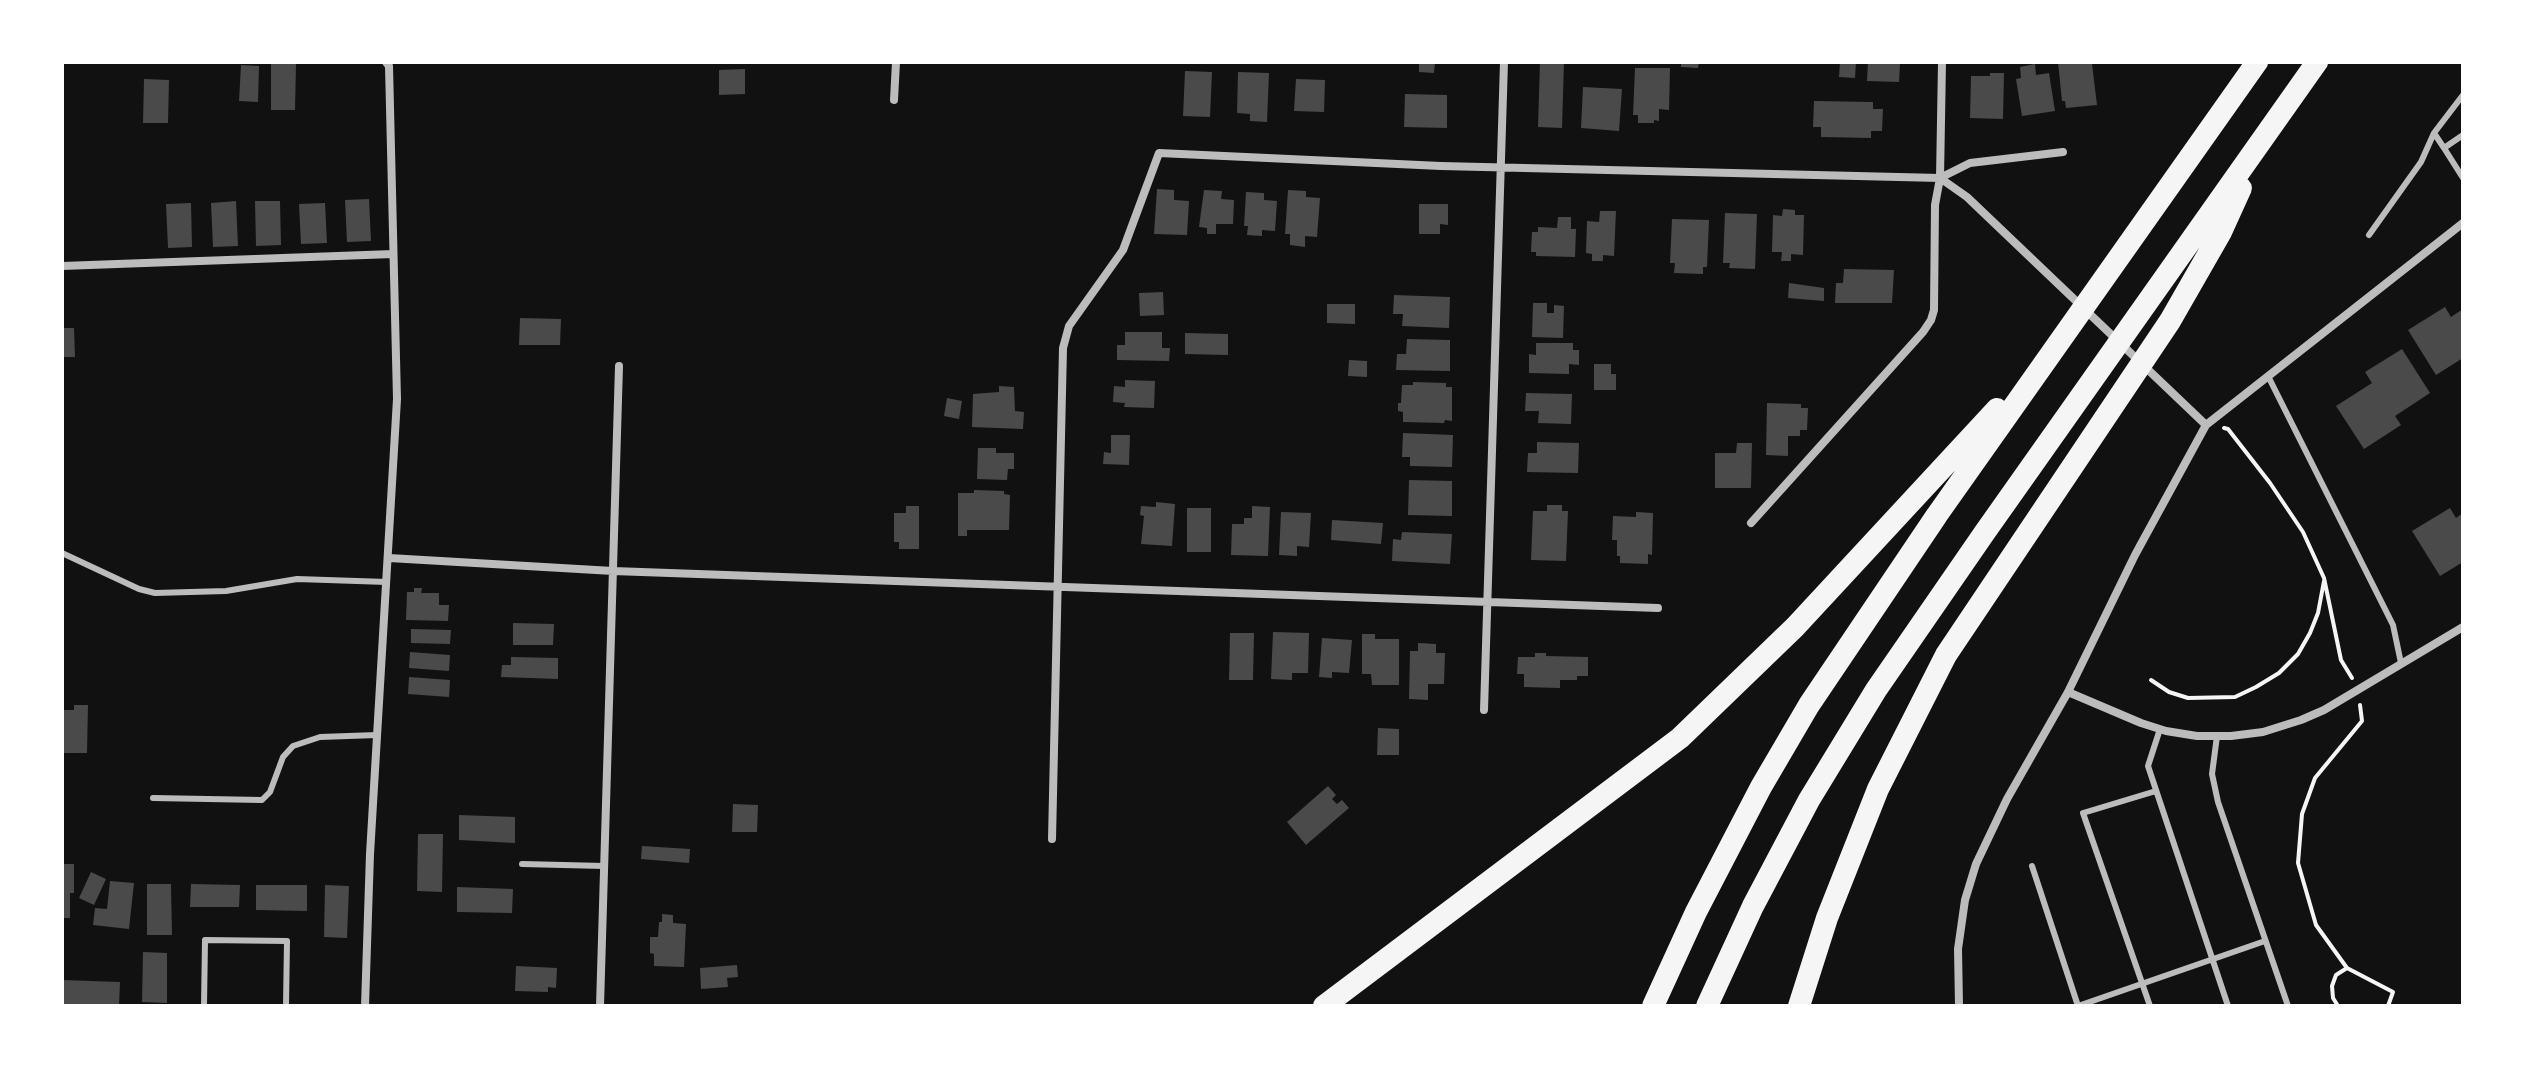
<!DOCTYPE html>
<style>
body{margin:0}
#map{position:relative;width:2525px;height:1068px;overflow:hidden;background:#111;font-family:Cabin,sans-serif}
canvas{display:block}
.frame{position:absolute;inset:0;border:64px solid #fff;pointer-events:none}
</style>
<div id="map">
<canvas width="2525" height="1068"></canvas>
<div class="frame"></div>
</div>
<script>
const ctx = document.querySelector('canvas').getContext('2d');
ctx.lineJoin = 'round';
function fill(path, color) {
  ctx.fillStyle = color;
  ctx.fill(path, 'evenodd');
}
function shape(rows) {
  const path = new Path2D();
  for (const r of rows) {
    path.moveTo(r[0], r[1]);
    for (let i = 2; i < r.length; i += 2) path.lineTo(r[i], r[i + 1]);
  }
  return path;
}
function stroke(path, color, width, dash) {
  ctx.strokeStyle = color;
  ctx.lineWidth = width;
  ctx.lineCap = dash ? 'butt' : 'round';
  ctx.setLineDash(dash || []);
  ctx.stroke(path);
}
const building = shape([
 [1419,62,1435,62,1434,73,1419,72],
 [1540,62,1564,62,1562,128,1538,127],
 [1681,62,1699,62,1698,68,1681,67],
 [1840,62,1856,62,1855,78,1839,77],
 [1868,62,1900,64,1899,82,1867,81],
 [2058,62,2092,64,2097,105,2066,108,2065,101,2062,101],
 [271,64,296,64,295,110,271,110],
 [2035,64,2036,75,2049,73,2055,111,2022,116,2016,79,2021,78,2020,67],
 [241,65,259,66,258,102,239,101],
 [1635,68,1670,68,1669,110,1659,109,1659,121,1654,120,1654,123,1638,123,1638,115,1633,115],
 [745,69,745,94,719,95,719,70],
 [1185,71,1212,72,1210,117,1183,116],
 [1238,72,1269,73,1267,122,1250,121,1250,114,1237,113],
 [1990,73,2004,73,2003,119,1970,118,1971,76,1990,76],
 [144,79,169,80,168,123,143,123],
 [1296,79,1325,80,1324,112,1294,111],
 [1583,87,1622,89,1619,131,1581,128],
 [1405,94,1447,95,1447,128,1404,127],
 [1814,101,1873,102,1873,109,1883,109,1882,131,1871,131,1871,138,1821,137,1821,127,1813,127],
 [1157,189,1174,190,1174,200,1189,201,1187,235,1154,234],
 [1204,190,1222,191,1221,199,1234,200,1233,224,1216,224,1216,234,1207,234,1207,228,1199,227],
 [1288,190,1306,191,1306,197,1320,198,1317,237,1305,236,1305,247,1290,245,1290,234,1285,234],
 [1246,192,1264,193,1264,200,1277,201,1275,231,1262,230,1262,236,1247,235,1248,226,1244,226],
 [369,199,371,241,347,242,345,200],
 [236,201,238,246,213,247,211,203],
 [255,201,280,201,281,245,256,246],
 [191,203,192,247,168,248,166,204],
 [325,203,327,243,301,244,299,204],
 [1419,204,1448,204,1448,225,1440,224,1440,234,1419,234],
 [1783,209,1795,210,1795,215,1804,215,1803,255,1791,254,1791,261,1781,261,1782,252,1772,252,1773,215,1782,216],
 [1600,211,1616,211,1614,256,1603,255,1603,261,1592,261,1592,254,1586,253,1587,221,1599,222],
 [1725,213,1757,214,1755,269,1729,268,1730,263,1723,263],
 [1558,217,1571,217,1571,229,1576,229,1575,257,1536,256,1536,252,1531,252,1532,232,1538,232,1538,227,1557,228],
 [1672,219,1709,220,1707,267,1703,267,1703,274,1674,273,1675,263,1670,263],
 [1844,269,1894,270,1892,303,1835,303,1836,283,1843,283],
 [1789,283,1824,288,1824,301,1788,298],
 [1163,292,1164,315,1140,316,1139,293],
 [1394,295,1450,297,1449,328,1402,326,1403,314,1393,314],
 [1533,303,1547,303,1547,313,1554,313,1554,305,1564,306,1563,338,1532,337],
 [1327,304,1355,304,1355,324,1327,323],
 [2445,307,2451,317,2463,309,2463,358,2436,375,2408,330],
 [520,318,561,319,560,345,519,345],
 [62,328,74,328,75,357,62,357],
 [1125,332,1162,332,1162,348,1170,348,1169,361,1117,360,1117,345,1125,345],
 [1185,333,1228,334,1228,355,1185,354],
 [1407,339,1450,340,1450,371,1396,370,1397,354,1406,354],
 [1536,343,1573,343,1573,350,1579,350,1579,365,1569,364,1569,374,1529,373,1529,354,1536,355],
 [2402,349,2430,393,2395,416,2401,425,2364,449,2336,406,2372,383,2365,372],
 [1349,360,1367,361,1367,377,1348,376],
 [1594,364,1611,364,1611,374,1616,374,1616,390,1594,390],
 [1125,380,1155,381,1154,408,1124,407,1125,403,1113,402,1114,386,1125,387],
 [1413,382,1446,383,1446,387,1452,387,1452,421,1445,420,1444,423,1403,422,1403,412,1398,411,1398,403,1401,403,1402,385,1413,385],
 [999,386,1014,387,1015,411,1024,412,1023,429,972,427,973,394,999,392],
 [1526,393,1572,394,1571,424,1538,423,1539,411,1525,411],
 [947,398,962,401,959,419,944,416],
 [1767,403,1801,404,1801,408,1808,408,1807,430,1800,430,1800,436,1788,436,1788,456,1766,455],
 [1403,433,1453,435,1452,467,1410,466,1410,457,1402,457],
 [1111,435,1130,435,1129,465,1103,464,1104,452,1111,453],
 [1537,442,1579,443,1578,473,1527,472,1528,453,1537,453],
 [1737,443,1752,443,1751,488,1715,488,1715,453,1736,453],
 [978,448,996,448,996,453,1014,453,1014,469,1008,469,1007,480,977,479],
 [1409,480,1452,481,1452,516,1408,515],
 [974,490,1004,491,1004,494,1010,495,1009,530,967,530,967,536,958,536,958,493,974,493],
 [1156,502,1175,504,1172,546,1141,544,1144,516,1140,515,1141,506,1156,507],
 [1547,505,1562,505,1562,511,1568,511,1566,561,1531,560,1533,511,1547,511],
 [906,506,919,506,919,549,899,549,899,542,894,542,894,513,906,513],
 [1252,506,1270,507,1268,556,1231,555,1232,524,1244,524,1244,518,1252,518],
 [1187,508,1211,508,1211,552,1187,552],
 [2450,508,2456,518,2463,513,2463,562,2440,576,2412,531],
 [1281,512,1311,513,1309,547,1297,546,1297,556,1279,555],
 [1636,512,1653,513,1652,555,1648,554,1648,564,1620,563,1620,556,1617,556,1617,540,1612,540,1613,516,1636,517],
 [1332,520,1383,523,1381,544,1331,540],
 [1402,532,1452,534,1450,564,1392,561,1393,539,1401,540],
 [414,588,422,588,421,593,439,593,439,605,449,605,448,621,406,620,407,592,414,592],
 [513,623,554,624,553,645,513,645],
 [411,629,451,630,450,644,411,643],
 [1273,632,1309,633,1308,673,1292,673,1292,680,1271,679],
 [1230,633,1254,633,1253,680,1229,680],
 [1362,634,1375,634,1375,639,1399,639,1399,685,1372,685,1371,674,1362,674],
 [1322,638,1352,640,1349,673,1332,672,1332,678,1319,677],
 [1418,643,1436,644,1436,653,1445,653,1444,684,1428,684,1428,700,1409,699,1410,651,1418,651],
 [410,652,450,655,449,671,409,668],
 [1535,653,1546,653,1546,656,1588,657,1588,676,1577,676,1577,680,1560,680,1560,688,1524,687,1524,674,1517,674,1518,657,1535,657],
 [511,657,558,658,558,679,501,677,502,665,511,665],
 [409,677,450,680,449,697,408,694],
 [74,705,88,705,87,753,62,753,62,710,74,710],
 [1378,728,1399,729,1399,755,1377,755],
 [1328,786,1336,795,1332,799,1337,804,1342,800,1349,808,1306,845,1287,822],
 [733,804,758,805,757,832,732,832],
 [459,815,515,817,515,843,459,840],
 [418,834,443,834,442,892,417,891],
 [642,846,690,849,689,863,641,859],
 [62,864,74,864,74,893,70,893,70,918,62,918],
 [91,872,106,879,94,905,79,898],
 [110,881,134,883,129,929,93,925,95,908,107,909],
 [147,884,171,884,172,935,147,935],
 [191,884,240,885,239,907,190,907],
 [256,885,307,885,307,911,256,910],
 [325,885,349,886,347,938,324,937],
 [457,887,513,889,512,913,457,912],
 [662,914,673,915,673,923,686,924,684,967,654,966,654,954,650,953,650,937,658,937,659,922,662,922],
 [143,952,167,953,167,1003,142,1002],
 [737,965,738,977,727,978,728,987,701,989,700,968],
 [516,966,557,968,556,988,548,987,548,992,515,991],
 [63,980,120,982,119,1006,62,1006]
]);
const path = shape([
 [2224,428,2228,429,2270,483,2303,532,2324,578,2341,660,2352,678],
 [2151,680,2169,692,2188,698,2235,697,2256,687,2279,673,2298,654,2310,633,2318,613,2324,581],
 [2347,968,2393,992,2388,1006],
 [2338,1006,2333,998,2332,986,2336,975,2347,968,2316,925,2298,863,2302,814,2315,778,2362,721,2360,705]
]);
const service = shape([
 [2463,135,2444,148,2463,178],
 [2444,148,2434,133,2463,95],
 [2369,235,2421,162,2434,133],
 [2268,376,2393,625,2401,663],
 [62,553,139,589,155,593,226,591,297,579,387,582],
 [2160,729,2148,766,2228,1006],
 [2217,736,2212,774,2218,802,2288,1006],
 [153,798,262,800,270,792,283,757,293,746,320,737,377,735],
 [522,864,604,866],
 [2032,866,2078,1006],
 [204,1006,205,940,287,941,286,1006],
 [2078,1006,2265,941],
 [2150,1006,2083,813,2156,791]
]);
const minor = shape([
 [894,100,896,62],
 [1940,178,1967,197,2206,425],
 [62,266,393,254],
 [1751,523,1923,332,1931,320,1934,310,1935,205,1940,178,1942,62],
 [389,558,613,571,1658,608],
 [2068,692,2141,723,2166,731,2197,736,2231,736,2263,732,2301,720,2324,710,2463,627],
 [1484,710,1504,62],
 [1052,839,1063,348,1069,326,1123,250,1159,153,1441,166,1940,178,1970,163,2063,152],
 [365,1006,370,854,397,399,389,66,386,62],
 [600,1006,619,366],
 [1959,1006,1958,949,1965,900,1976,864,2007,799,2068,692,2135,555,2206,425,2463,223]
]);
const motorway = shape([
 [1324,1006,1680,738,1795,627,1997,409],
 [1653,1006,1696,912,1761,787,1809,705,1937,515,2257,62],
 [1707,1006,1753,906,1809,800,1876,690,1985,532,2317,62],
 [1799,1006,1827,918,1878,789,1946,655,2170,321,2221,232,2241,188]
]);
fill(building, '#4a4a4a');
stroke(path, '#f5f5f5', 4);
stroke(service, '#bcbcbc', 6);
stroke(minor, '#bcbcbc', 8);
stroke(motorway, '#f5f5f5', 22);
</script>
